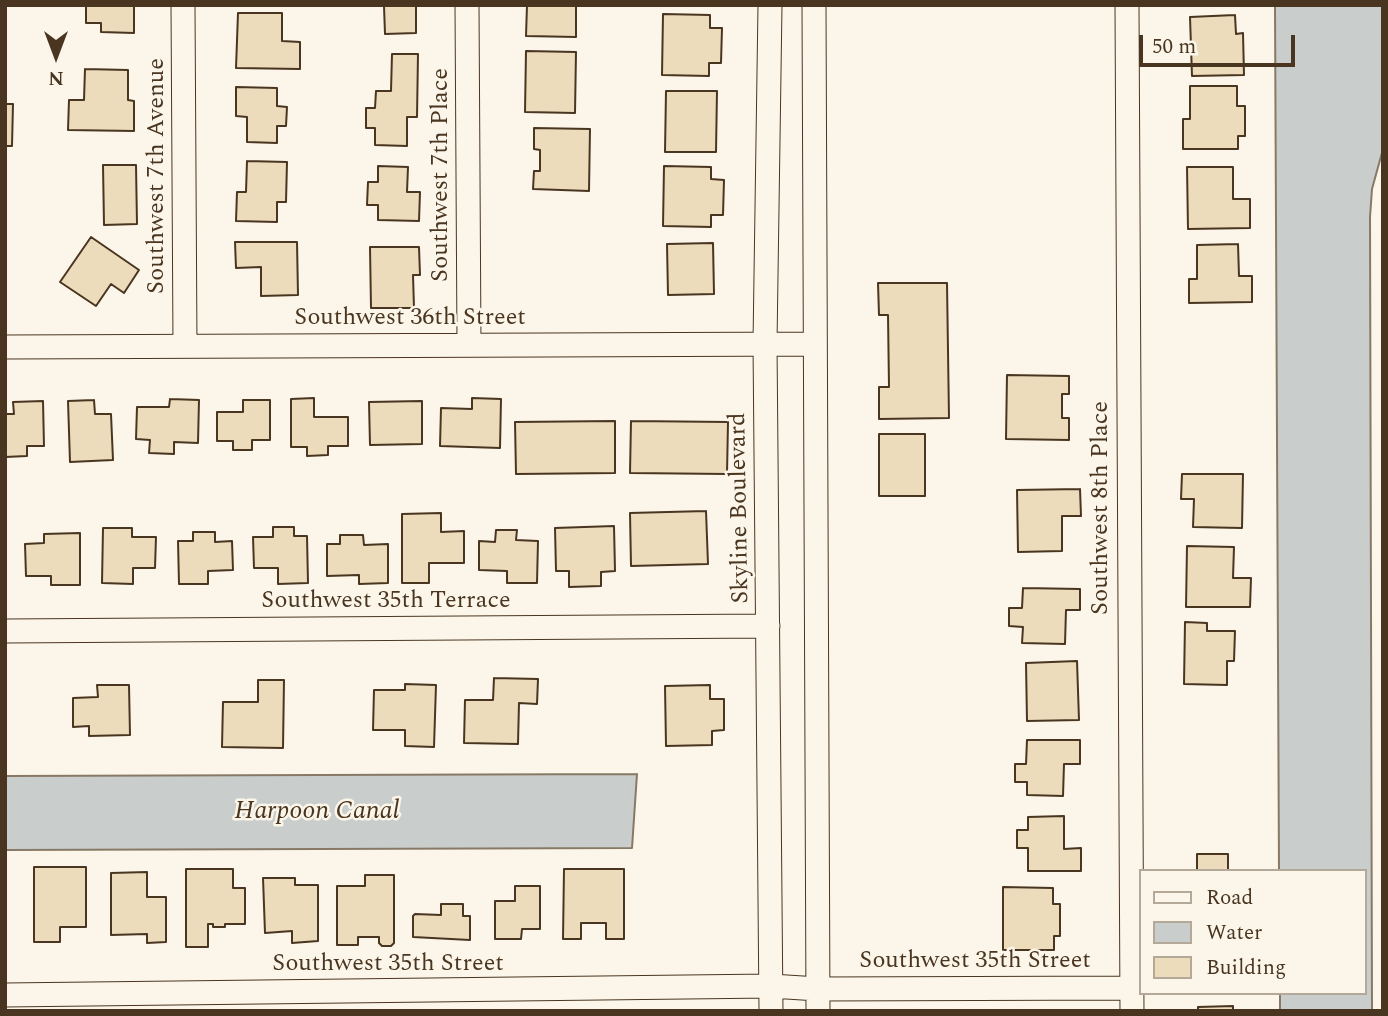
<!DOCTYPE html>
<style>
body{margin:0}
#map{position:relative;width:1388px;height:1016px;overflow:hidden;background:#fbf6e9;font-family:Spectral,serif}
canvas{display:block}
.frame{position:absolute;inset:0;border:7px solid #4a3520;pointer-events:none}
.legend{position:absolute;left:1139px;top:869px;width:228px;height:126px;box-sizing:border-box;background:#fbf6e9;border:2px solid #b4a999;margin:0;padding:9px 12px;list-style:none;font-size:21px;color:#4a3520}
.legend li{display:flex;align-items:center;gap:14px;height:35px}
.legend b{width:35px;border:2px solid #b4a999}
.north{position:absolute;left:21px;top:21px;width:70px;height:70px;-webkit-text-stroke:5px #fbf6e9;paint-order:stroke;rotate:180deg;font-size:19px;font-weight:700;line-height:28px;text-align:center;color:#4a3520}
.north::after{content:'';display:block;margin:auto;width:24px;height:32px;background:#4a3520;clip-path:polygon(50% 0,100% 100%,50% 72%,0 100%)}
.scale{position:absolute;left:1139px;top:35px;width:156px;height:32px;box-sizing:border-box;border:4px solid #4a3520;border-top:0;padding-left:9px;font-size:21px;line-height:24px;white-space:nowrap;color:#4a3520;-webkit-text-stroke:5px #fbf6e9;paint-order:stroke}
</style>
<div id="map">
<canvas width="1388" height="1016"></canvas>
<div class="frame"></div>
<ul class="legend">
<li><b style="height:9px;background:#fbf6e9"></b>Road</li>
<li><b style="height:19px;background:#c9cecd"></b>Water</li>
<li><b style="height:19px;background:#ecdcbc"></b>Building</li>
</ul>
<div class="north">N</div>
<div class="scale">50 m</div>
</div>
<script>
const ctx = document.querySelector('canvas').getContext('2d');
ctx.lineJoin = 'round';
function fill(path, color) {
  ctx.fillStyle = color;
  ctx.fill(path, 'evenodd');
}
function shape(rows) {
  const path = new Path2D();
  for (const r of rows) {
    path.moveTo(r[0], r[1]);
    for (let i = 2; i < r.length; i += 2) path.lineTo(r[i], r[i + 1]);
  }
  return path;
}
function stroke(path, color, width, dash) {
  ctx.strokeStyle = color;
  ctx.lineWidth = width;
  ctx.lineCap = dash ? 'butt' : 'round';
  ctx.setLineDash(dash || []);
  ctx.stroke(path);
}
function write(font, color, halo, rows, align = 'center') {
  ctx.font = font + ' Spectral,serif';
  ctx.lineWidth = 5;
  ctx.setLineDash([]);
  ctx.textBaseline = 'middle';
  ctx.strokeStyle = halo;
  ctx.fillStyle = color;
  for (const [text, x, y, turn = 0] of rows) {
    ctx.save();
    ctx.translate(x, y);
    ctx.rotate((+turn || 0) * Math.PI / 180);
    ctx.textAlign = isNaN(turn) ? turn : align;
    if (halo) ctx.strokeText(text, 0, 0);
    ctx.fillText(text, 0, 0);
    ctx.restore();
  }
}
const water = shape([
 [1275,5,1383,5,1383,149,1372,189,1370,217,1372,1011,1280,1011,1280,993,1365,993,1365,871,1279,871,1275,5],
 [637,774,632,848,5,850,5,776,637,774]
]);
const building = shape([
 [86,5,134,5,134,33,101,32,101,23,86,23,86,5],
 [416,5,416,33,385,34,384,6,379,5,416,5],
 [527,5,576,5,576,37,526,36,527,5],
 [238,13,282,13,282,41,300,42,300,69,236,68,238,13],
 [663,14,710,15,710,28,722,28,721,63,709,63,709,76,662,75,663,14],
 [1235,15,1236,34,1243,33,1244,75,1192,76,1190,17,1235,15],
 [526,51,576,52,575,113,525,112,526,51],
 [392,54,418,54,417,117,407,117,407,146,375,145,375,128,366,128,366,108,375,108,376,91,391,91,392,54],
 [85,69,128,70,128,100,134,101,134,131,68,130,69,100,84,100,85,69],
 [1190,86,1237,86,1237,106,1245,106,1245,136,1238,136,1238,149,1183,149,1183,119,1190,119,1190,86],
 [236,87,277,88,277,106,287,107,286,126,277,126,277,143,247,142,247,117,236,116,236,87],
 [5,88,6,104,13,104,12,146,5,146,5,88],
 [666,91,717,91,716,152,665,152,666,91],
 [534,128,590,129,589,191,533,189,534,171,540,171,540,150,534,149,534,128],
 [247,161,287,162,286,202,277,202,277,222,236,221,237,192,246,192,247,161],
 [103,165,136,165,137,224,104,225,103,165],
 [378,166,408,167,407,192,420,192,419,221,378,220,378,205,367,205,368,182,378,182,378,166],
 [664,166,711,167,711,179,724,180,723,215,711,215,711,227,663,226,664,166],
 [1187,167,1233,167,1233,199,1250,199,1250,228,1188,229,1187,167],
 [91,237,139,270,124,293,111,284,96,306,60,282,91,237],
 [235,242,297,242,298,295,261,296,261,267,236,268,235,242],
 [713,243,714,294,668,295,667,244,713,243],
 [1238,244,1239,276,1252,276,1252,302,1189,303,1189,279,1197,279,1197,245,1238,244],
 [370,247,419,247,420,275,413,275,414,308,371,308,370,247],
 [878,283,947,283,949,418,879,419,879,387,889,387,888,315,879,315,878,283],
 [1007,375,1069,376,1069,394,1062,394,1062,418,1069,418,1069,440,1006,439,1007,375],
 [314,398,314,417,348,417,348,446,328,446,328,455,307,456,307,447,291,447,291,399,314,398],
 [472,398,501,399,500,448,440,446,441,408,472,409,472,398],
 [170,399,199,400,198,443,174,442,174,454,149,453,150,440,136,439,137,407,169,407,170,399],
 [94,400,95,414,111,414,113,460,70,462,68,401,94,400],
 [243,400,270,400,270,440,252,440,252,450,233,450,233,441,217,441,217,412,243,412,243,400],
 [43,401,44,446,27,446,27,456,5,457,5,414,14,414,13,402,43,401],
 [422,401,422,444,370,445,369,402,422,401],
 [615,421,615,473,516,474,515,422,615,421],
 [631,421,728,422,727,474,630,473,631,421],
 [879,434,925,434,925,496,879,496,879,434],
 [1182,474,1243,474,1242,528,1193,527,1194,499,1181,499,1182,474],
 [1080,489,1081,516,1062,516,1062,551,1018,552,1017,490,1080,489],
 [706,511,708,564,631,566,630,513,706,511],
 [441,513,441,532,464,531,464,563,429,563,429,583,402,583,402,514,441,513],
 [614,526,615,571,601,572,601,586,569,587,569,571,556,571,555,528,614,526],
 [273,527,294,527,294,536,307,536,308,583,278,584,278,568,254,568,253,537,273,537,273,527],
 [103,528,132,528,132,537,156,537,155,568,133,568,133,584,102,583,103,528],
 [496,530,517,530,516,540,538,541,537,583,507,583,507,571,479,570,479,541,495,542,496,530],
 [193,532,215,532,215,542,232,541,233,570,208,571,208,584,179,584,178,541,193,541,193,532],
 [80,533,80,585,51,585,51,576,26,576,25,544,44,543,44,534,80,533],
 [340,535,363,535,364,545,388,544,388,583,359,584,359,575,327,576,327,544,340,544,340,535],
 [1187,546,1234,547,1233,578,1251,578,1250,607,1186,607,1187,546],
 [1023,588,1080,589,1080,610,1066,610,1065,644,1022,643,1023,627,1009,626,1009,608,1022,608,1023,588],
 [1185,622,1207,623,1207,631,1235,631,1234,661,1227,661,1227,685,1184,684,1185,622],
 [1077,661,1079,720,1027,721,1026,663,1077,661],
 [494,678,538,679,537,704,519,703,518,744,464,743,465,700,493,700,494,678],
 [258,680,284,680,283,748,222,747,223,702,258,702,258,680],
 [405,684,436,685,434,747,405,746,405,730,373,730,374,690,405,690,405,684],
 [97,685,129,685,130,735,89,736,89,726,73,727,73,698,98,697,97,685],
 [710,685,710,699,724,699,724,730,712,731,712,745,666,746,665,686,710,685],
 [1027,740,1080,740,1080,764,1064,764,1063,796,1027,795,1027,782,1015,782,1015,764,1026,764,1027,740],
 [1064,816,1064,849,1081,848,1081,871,1028,871,1028,848,1017,848,1017,830,1028,830,1028,817,1064,816],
 [1197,854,1228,854,1228,871,1197,871,1197,854],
 [34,867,86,867,86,927,60,927,60,942,34,942,34,867],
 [186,869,233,869,233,888,245,888,245,924,225,924,225,927,213,927,213,924,208,924,208,947,186,947,186,869],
 [564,869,624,869,624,939,606,939,606,923,581,923,581,939,563,939,564,869],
 [147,872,147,897,166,897,166,942,147,943,147,934,111,935,111,873,147,872],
 [365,875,394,875,394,943,391,946,382,946,379,943,379,937,358,937,358,945,337,945,337,886,365,886,365,875],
 [263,878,295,878,295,885,318,885,318,941,292,943,292,931,265,933,263,878],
 [515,886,540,886,540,929,522,929,521,939,495,939,495,901,515,901,515,886],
 [1003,887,1053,888,1053,904,1060,904,1060,936,1054,936,1054,950,1003,950,1003,887],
 [441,904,463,904,463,916,470,916,470,940,413,937,413,916,415,914,441,915,441,904],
 [1233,1006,1233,1011,1198,1011,1198,1007,1233,1006]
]);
const minor = shape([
 [183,5,185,346],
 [467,5,469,345],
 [770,5,765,343,771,1011],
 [814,5,818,1011],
 [1127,5,1132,1011],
 [5,347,815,344],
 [5,631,768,626],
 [5,995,771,986,818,989,1132,988]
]);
const streetNames = [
 ["Southwest 7th Place",442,175,-90],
 ["Southwest 7th Avenue",158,176,-90],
 ["Southwest 36th Street",410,319],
 ["Skyline Boulevard",741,508,-91],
 ["Southwest 8th Place",1102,508,-90],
 ["Southwest 35th Terrace",386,602],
 ["Southwest 35th Street",975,962],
 ["Southwest 35th Street",388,965]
];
const waterNames = [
 ["Harpoon Canal",317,813]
];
fill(water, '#c9cecd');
stroke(water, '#887966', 2);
fill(building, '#ecdcbc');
stroke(building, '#4a3520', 2);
stroke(minor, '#4a3520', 25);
stroke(minor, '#fbf6e9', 23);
write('24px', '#4a3520', '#fbf6e9', streetNames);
write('italic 26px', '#4a3520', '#fbf6e9', waterNames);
</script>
